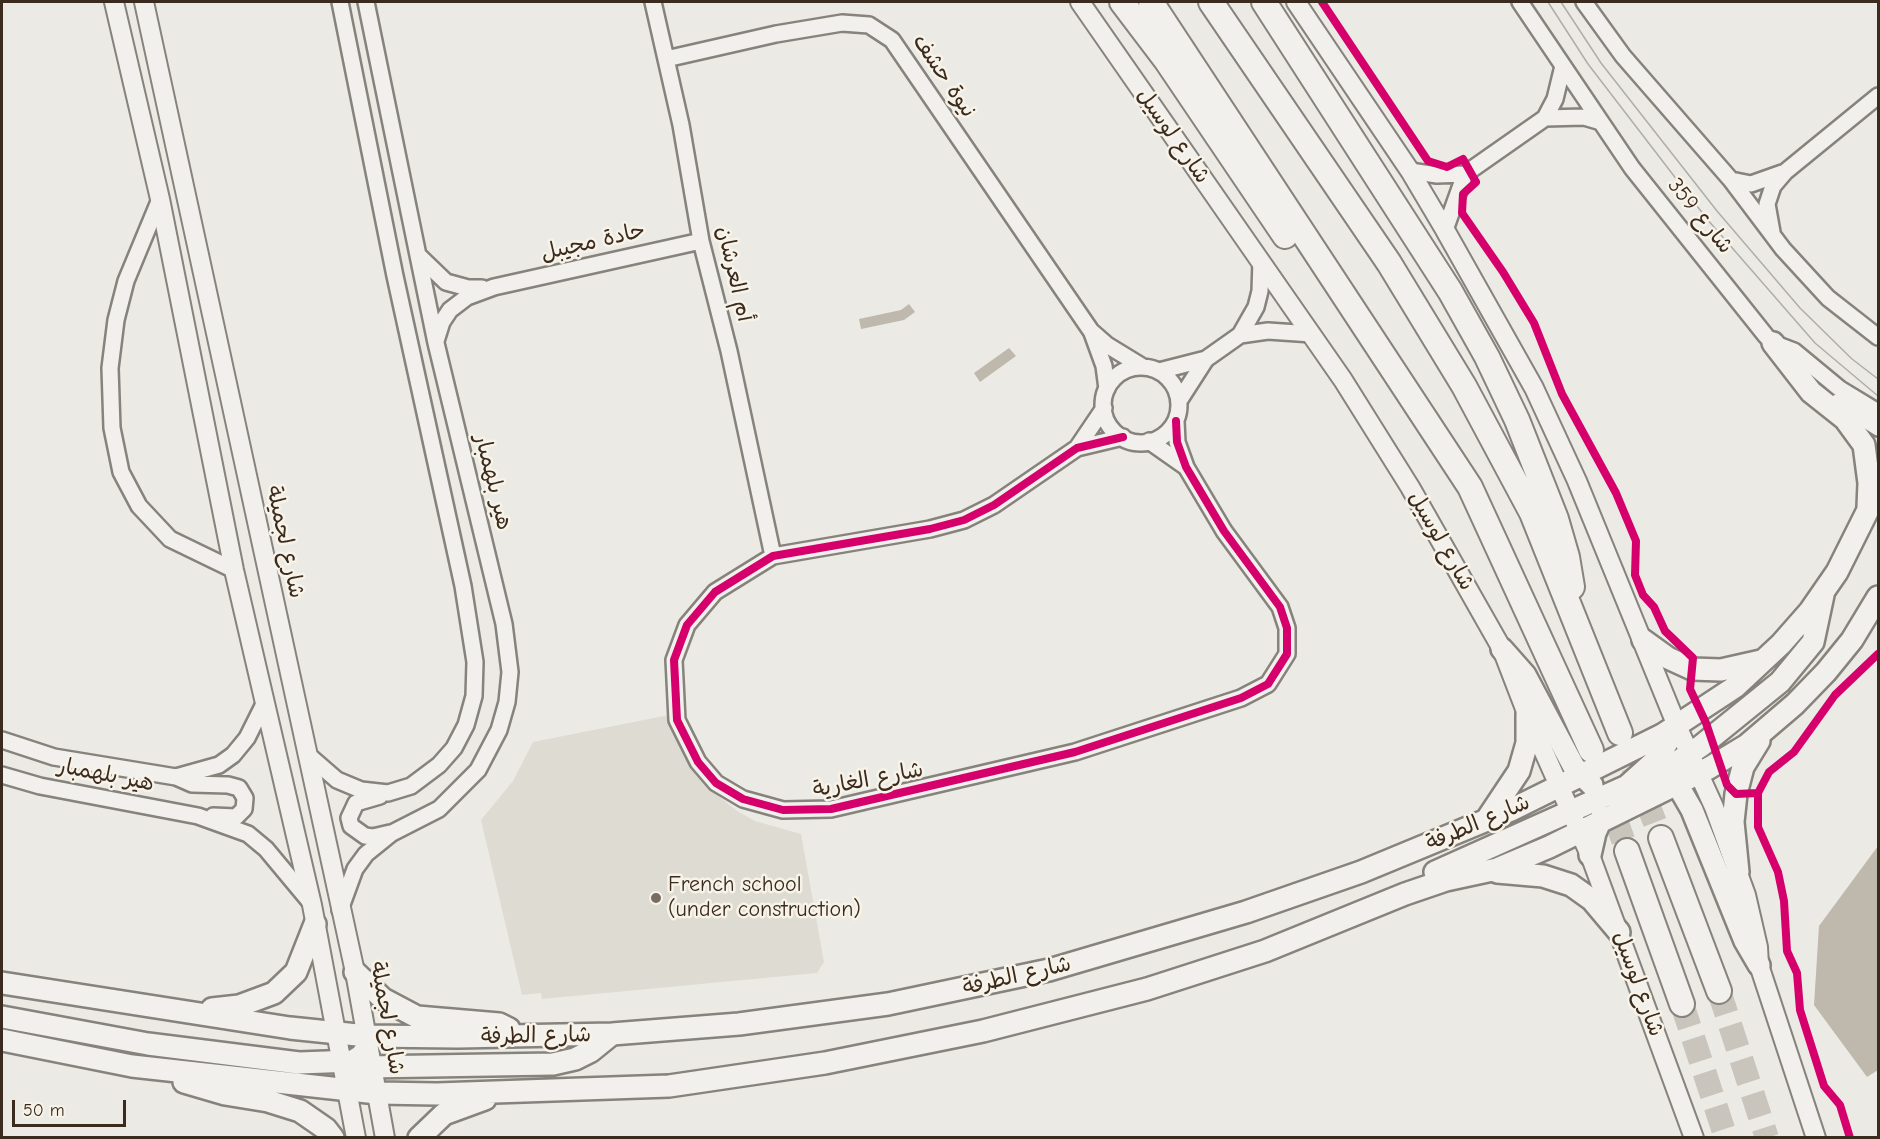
<!DOCTYPE html>
<meta charset="utf-8">
<style>
body{margin:0}
#map{position:relative;width:1880px;height:1139px;overflow:hidden;background:#eceae4;font-family:"Comic Neue",sans-serif}
canvas{display:block}
.frame{position:absolute;inset:0;border:3px solid #3b2a1e;pointer-events:none}
.scale{position:absolute;left:12px;top:1100px;width:114px;height:27px;box-sizing:border-box;border:3px solid #3b2a1e;border-top:0;padding-left:8px;font-size:18px;line-height:21px;white-space:nowrap;color:#3b2a1e;-webkit-text-stroke:4px #f7f3e8;paint-order:stroke}
</style>
<div id="map">
<canvas width="1880" height="1139"></canvas>
<div class="frame"></div>
<div class="scale">50 m</div>
</div>
<script>
const ctx = document.querySelector('canvas').getContext('2d');
ctx.lineJoin = 'round';
function fill(path, color) {
  ctx.fillStyle = color;
  ctx.fill(path, 'evenodd');
}
function shape(rows) {
  const path = new Path2D();
  for (const r of rows) {
    if (r.length === 3) {
      path.moveTo(r[0] + r[2], r[1]);
      path.arc(r[0], r[1], r[2], 0, 2 * Math.PI);
      continue;
    }
    path.moveTo(r[0], r[1]);
    for (let i = 2; i < r.length; i += 2) path.lineTo(r[i], r[i + 1]);
  }
  return path;
}
function stroke(path, color, width, dash) {
  ctx.strokeStyle = color;
  ctx.lineWidth = width;
  ctx.lineCap = dash ? 'butt' : 'round';
  ctx.setLineDash(dash || []);
  ctx.stroke(path);
}
function write(font, color, halo, rows, align = 'center') {
  ctx.font = font + ' "Comic Neue","Playpen Sans Arabic",sans-serif';
  ctx.lineWidth = 5;
  ctx.setLineDash([]);
  ctx.textBaseline = 'middle';
  ctx.strokeStyle = halo;
  ctx.fillStyle = color;
  for (const [text, x, y, turn = 0] of rows) {
    ctx.save();
    ctx.translate(x, y);
    ctx.rotate((+turn || 0) * Math.PI / 180);
    ctx.textAlign = isNaN(turn) ? turn : align;
    if (halo) ctx.strokeText(text, 0, 0);
    ctx.fillText(text, 0, 0);
    ctx.restore();
  }
}
const built = shape([
 [669,715,680,744,710,789,737,811,755,821,801,834,824,962,817,973,542,999,541,993,522,995,481,820,513,781,533,742]
]);
const water = shape([
 [909,304,915,312,904,320,861,329,859,319,901,310],
 [1009,348,1016,356,980,382,974,373],
 [1878,846,1878,1070,1867,1077,1814,1005,1819,926]
]);
const trunkTunnel = shape([
 [1620,733,1661,838],
 [1591,750,1627,851],
 [1719,991,1767,1138],
 [1682,1004,1726,1138]
]);
const minor = shape([
 [653,2,681,125,701,241,729,351,773,556],
 [1520,2,1632,168,1766,336,1780,350],
 [1584,2,1623,56,1731,180,1783,249,1828,298,1878,337],
 [666,59,776,34,842,23,869,25,892,40,1091,331,1107,345,1143,367],
 [1545,118,1584,117,1601,122],
 [1410,171,1437,175,1465,174],
 [1731,180,1751,184,1782,173],
 [160,199,126,281,116,320,110,368,112,428,121,472,139,506,170,539,234,570],
 [1445,230,1465,174,1545,118,1555,99,1563,66],
 [1772,232,1767,204,1773,186,1785,172,1878,96],
 [419,256,446,282,468,288,482,288],
 [1092,333,1104,366,1107,389],
 [1240,335,1256,307,1260,291,1261,261],
 [436,341,442,322,450,310,467,297,494,287,701,241],
 [1773,343,1794,351,1840,389,1878,412],
 [1141,405,38],
 [1159,371,1206,359],
 [1179,401,1206,359,1240,335,1268,331,1312,334],
 [1837,402,1878,428],
 [1123,437,1077,448,994,505,964,520,930,529,773,556,715,592,687,625,674,660,677,720,698,762,716,783,743,799,783,810,831,809,1075,752,1241,698,1268,684,1287,654,1287,628,1280,607,1224,531,1186,467,1177,442,1176,421],
 [1149,441,1186,467],
 [1077,448,1104,408],
 [2,740,54,757,176,777,219,765,233,755,247,738,265,702],
 [307,754,337,780,361,790,388,793,411,786,439,765,454,748,466,725,474,696,475,662,463,586,395,276,340,2],
 [2,775,40,786,198,816,248,834,266,849,311,903],
 [176,777,192,784,228,785,239,788,245,798,244,809,236,817,213,816],
 [380,796,356,803,349,818,351,826,365,836,373,837,390,833],
 [340,910,355,869,366,854,392,833,439,809,478,770,499,730,507,702,510,672,504,624,436,343,366,2]
]);
const tertiary = shape([
 [114,2,160,199,234,570,312,905,356,1138],
 [144,2,355,972,385,1138],
 [1080,2,1343,380,1410,487,1502,649,1527,714,1590,855,1694,1138],
 [1296,2,1410,171,1445,230,1534,388,1577,481,1677,726,1714,807,1746,895,1758,947,1759,965,1816,1138]
]);
const secondary = shape([
 [1773,343,1811,392,1845,419,1864,445,1869,483,1868,507],
 [1643,640,1668,658,1692,669,1721,670,1761,661],
 [1502,649,1525,675,1574,767,1592,785],
 [1667,776,1677,784,1692,810,1745,941,1759,965],
 [1628,795,1701,746,1780,682,1813,642,1823,595],
 [1487,819,1519,771,1527,743,1527,714],
 [1590,855,1595,833,1602,817],
 [1435,872,1627,786,1657,759,1676,728],
 [1497,872,1543,876,1571,885,1592,900,1619,932],
 [1738,872,1733,822,1736,794,1743,767,1759,741],
 [355,972,383,999,417,1017,499,1024,509,1029],
 [2,983,290,1028,367,1036,458,1037,612,1034,739,1024,888,1004,1049,970,1246,912,1361,872,1511,810,1662,735,1735,687,1781,644,1810,611,1837,572,1878,490],
 [212,1009,239,1006,274,993,296,972,315,924],
 [2,1017,148,1044,299,1063,353,1061,361,1056,366,1049,367,1036],
 [2,1040,132,1066,377,1093,437,1094,669,1086,825,1063,983,1031,1147,989,1265,951,1405,894,1446,880,1497,869,1549,847,1709,768,1747,745,1795,704,1826,672,1852,640,1878,597],
 [184,1082,225,1094,268,1101,300,1111,326,1129,333,1138],
 [348,1090,353,1080,367,1067,553,1064,575,1059,591,1051,612,1034],
 [419,1138,444,1114,485,1099]
]);
const trunk = shape([
 [1122,2,1166,60,1285,236],
 [1151,2,1470,487,1591,750],
 [1211,2,1389,263,1464,386,1532,513,1620,733],
 [1264,2,1450,291,1487,357,1517,420,1556,519,1567,557,1572,587],
 [1661,838,1719,991],
 [1627,851,1682,1004]
]);
const tram = shape([
 [1548,2,1588,64,1707,219,1815,343,1878,396],
 [1561,2,1601,63,1717,211,1800,308,1852,359,1878,379]
]);
const cycleway = shape([
 [1322,2,1428,161,1447,167,1463,159,1476,182,1463,194,1462,213,1503,272,1534,323,1562,394,1616,493,1636,541,1635,575,1643,595,1654,607,1665,631,1693,658,1690,689,1706,723,1727,785,1736,794,1758,793,1758,827,1778,872,1784,901,1787,951,1797,973,1800,1010,1824,1086,1840,1105,1850,1138],
 [1123,437,1077,448,994,505,964,520,930,529,773,556,715,592,687,625,674,660,677,720,698,762,716,783,743,799,783,810,831,809,1075,752,1241,698,1268,684,1287,654,1287,628,1280,607,1224,531,1186,467,1177,442,1176,421],
 [1758,793,1769,772,1794,752,1835,695,1878,654]
]);
const markers = [
 [656,898,6,"#796d63"]
];
const streetNames = [
 ["نيوة حشف",944,76,56],
 ["شارع لوسيل",1173,136,55],
 ["شارع 359",1700,216,51],
 ["حادة مجيبل",593,242,-13],
 ["أم العرشان",734,274,77],
 ["هير بلهمبار",493,482,76],
 ["شارع لوسيل",1441,541,60],
 ["شارع لجميلة",285,542,78],
 ["هير بلهمبار",106,775,11],
 ["شارع الغارية",868,780,-11],
 ["شارع الطرفة",1478,823,-23],
 ["شارع الطرفة",1017,976,-13],
 ["شارع لوسيل",1638,984,70],
 ["شارع لجميلة",387,1018,80],
 ["شارع الطرفة",536,1036,-1]
];
const poiNames = [
 ["French school",668,885],
 ["(under construction)",668,910]
];
fill(built, '#dedbd2');
fill(water, '#beb8ad');
stroke(trunkTunnel, '#c9c4bc', 24, [24, 12]);
stroke(minor, '#86827c', 20);
stroke(tertiary, '#86827c', 22);
stroke(secondary, '#86827c', 26);
stroke(trunk, '#86827c', 28);
stroke(minor, '#f1f0ec', 15);
stroke(tertiary, '#f1f0ec', 18);
stroke(secondary, '#f1f0ec', 21);
stroke(trunk, '#f1f0ec', 24);
stroke(tram, '#b0ada8', 1.5);
stroke(cycleway, '#d6006c', 8);
for (const [x, y, r, color] of markers) {
  const dot = new Path2D();
  dot.arc(x, y, r, 0, 2 * Math.PI);
  ctx.fillStyle = color;
  ctx.fill(dot);
  stroke(dot, '#f7f3e8', 2);
}
write('22px', '#3b2a1e', '#f7f3e8', streetNames);
write('22px', '#3b2a1e', '#f7f3e8', poiNames, 'left');
</script>
